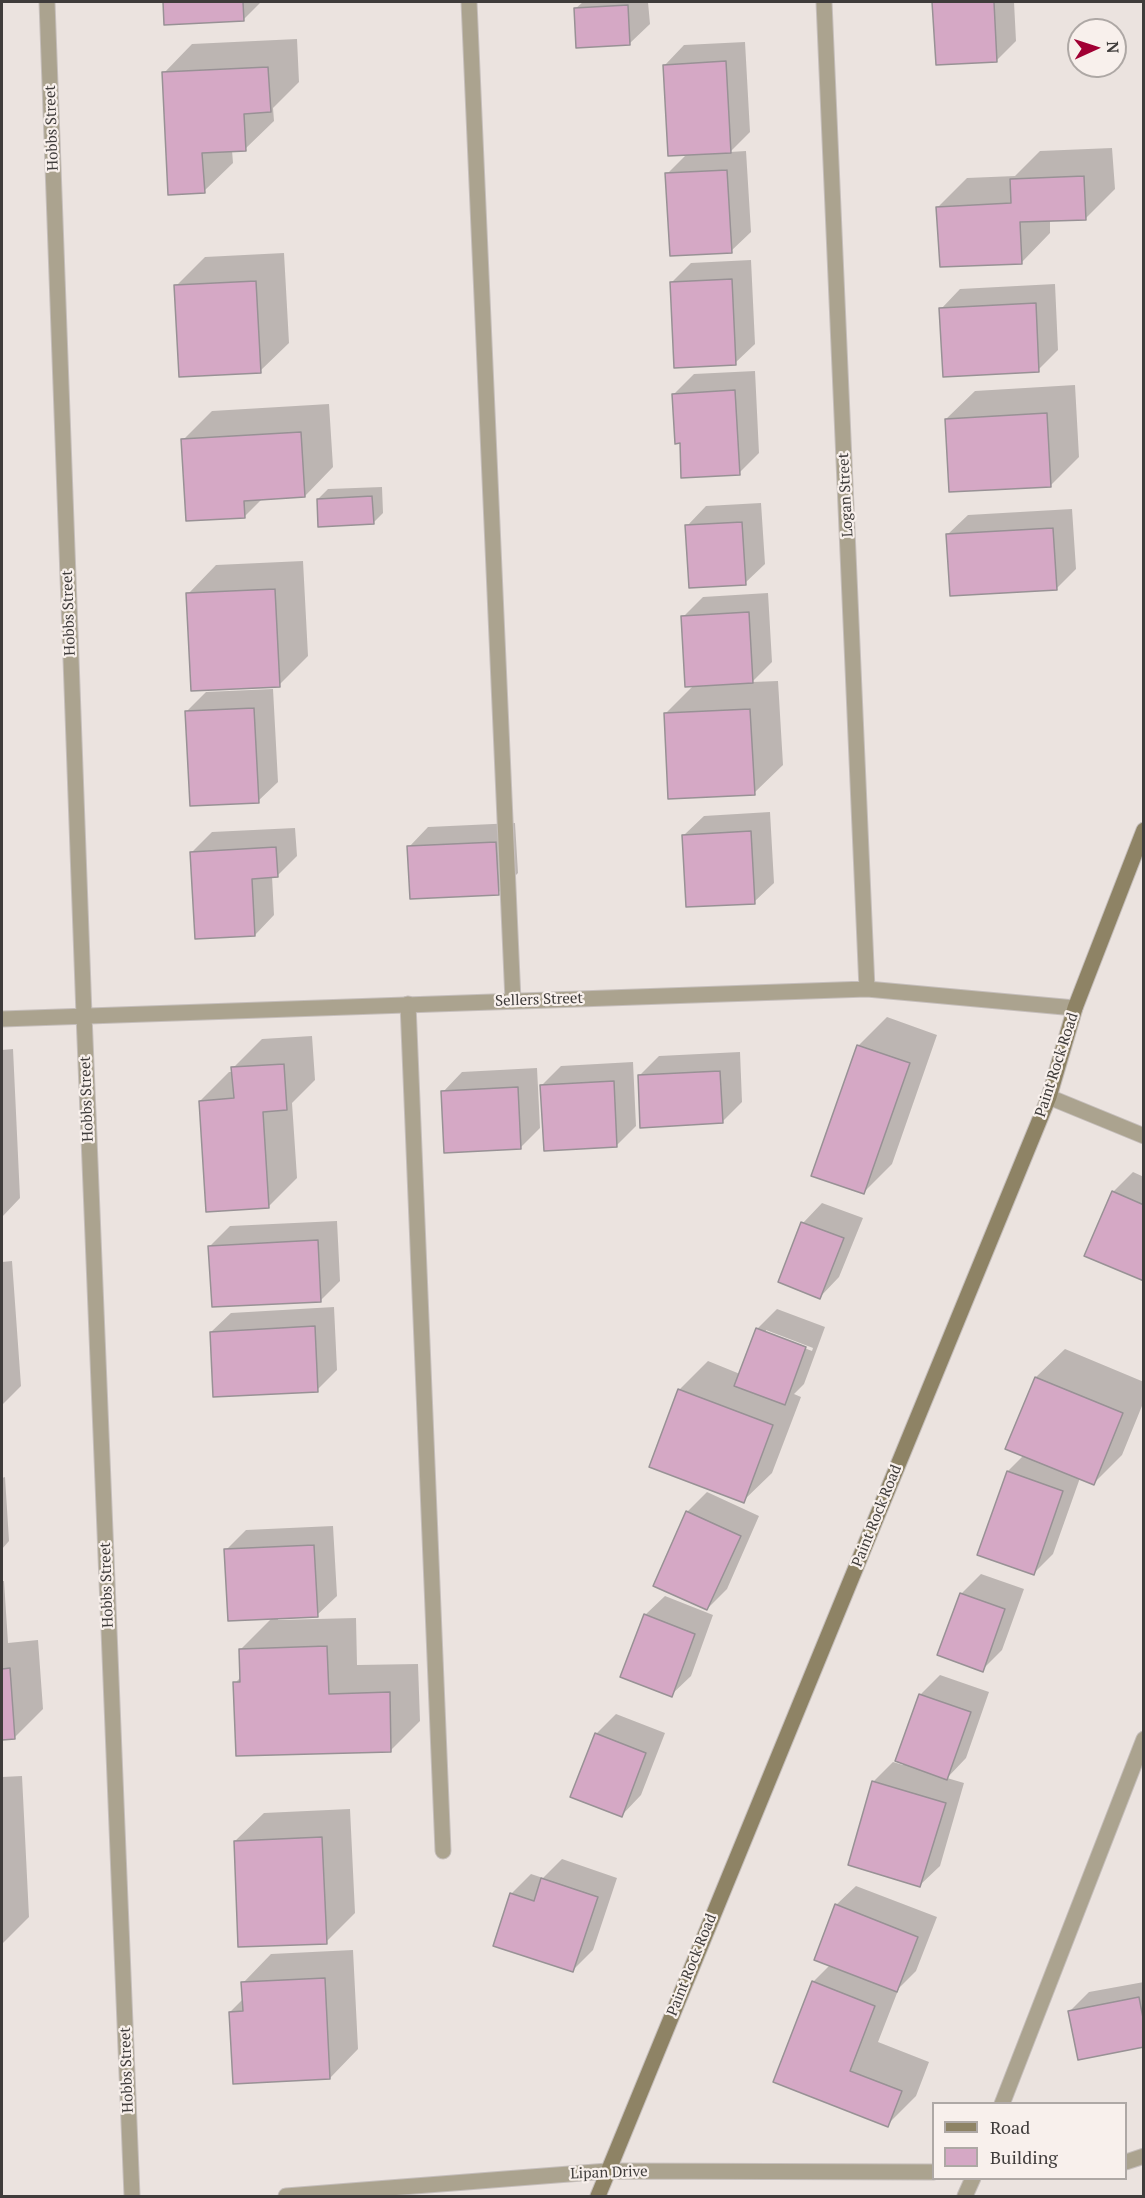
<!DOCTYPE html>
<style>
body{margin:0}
#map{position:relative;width:1145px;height:2198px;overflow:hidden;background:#ebe3df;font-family:"PT Serif",serif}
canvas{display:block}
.frame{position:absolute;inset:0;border:3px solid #3f3c3b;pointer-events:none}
.legend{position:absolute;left:932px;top:2102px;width:195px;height:78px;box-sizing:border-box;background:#f8f0ec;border:2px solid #aea8a5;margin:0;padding:8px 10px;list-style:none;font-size:18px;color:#3f3c3b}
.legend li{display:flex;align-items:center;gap:12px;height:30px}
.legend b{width:30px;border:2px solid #aea8a5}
.north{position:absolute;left:1067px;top:18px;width:60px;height:60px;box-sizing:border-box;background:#f8f0ec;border:2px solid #aea8a5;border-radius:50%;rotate:87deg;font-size:16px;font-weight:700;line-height:24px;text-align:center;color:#3f3c3b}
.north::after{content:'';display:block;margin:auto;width:21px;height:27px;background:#a10034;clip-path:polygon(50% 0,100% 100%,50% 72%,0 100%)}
</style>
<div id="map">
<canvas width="1145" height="2198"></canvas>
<div class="frame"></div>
<ul class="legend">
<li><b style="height:8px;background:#8e8365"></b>Road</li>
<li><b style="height:16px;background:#d5a8c5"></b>Building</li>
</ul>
<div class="north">N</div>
</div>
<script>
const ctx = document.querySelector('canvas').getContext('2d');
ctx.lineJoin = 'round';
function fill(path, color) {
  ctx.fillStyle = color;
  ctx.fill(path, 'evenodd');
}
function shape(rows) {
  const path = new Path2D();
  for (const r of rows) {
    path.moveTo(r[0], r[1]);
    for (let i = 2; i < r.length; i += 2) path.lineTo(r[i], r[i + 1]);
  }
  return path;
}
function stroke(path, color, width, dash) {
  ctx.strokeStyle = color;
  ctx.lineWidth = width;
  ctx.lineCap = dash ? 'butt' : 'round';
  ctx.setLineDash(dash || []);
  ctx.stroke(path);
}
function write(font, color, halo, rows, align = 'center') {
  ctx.font = font + ' "PT Serif",serif';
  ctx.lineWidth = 4.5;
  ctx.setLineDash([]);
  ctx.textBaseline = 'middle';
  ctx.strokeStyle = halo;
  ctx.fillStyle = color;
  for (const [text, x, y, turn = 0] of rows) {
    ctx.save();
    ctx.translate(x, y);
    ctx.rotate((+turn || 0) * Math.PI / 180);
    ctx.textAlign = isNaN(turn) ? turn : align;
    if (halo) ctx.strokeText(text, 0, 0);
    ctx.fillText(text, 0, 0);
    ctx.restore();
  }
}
const shadow = shape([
 [164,2,261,2,243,20,166,24],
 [583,2,648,2,650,24,630,43,575,9],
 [934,2,1014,2,1016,41,997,60,937,63],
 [297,39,299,82,273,108,274,121,245,149,232,150,233,163,204,191,164,73,192,44],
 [745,42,750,132,730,152,746,151,751,232,731,251,667,174,687,154,665,65,684,45],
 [1112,148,1115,189,1086,218,1050,220,1050,233,1022,262,938,207,967,178,1015,176,1040,151],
 [284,253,289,343,260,371,176,286,205,257],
 [751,260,755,344,735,363,671,283,691,263],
 [1055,284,1058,350,1038,370,941,309,960,289],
 [755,371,759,453,739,473,681,442,674,394,694,374],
 [1075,385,1079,457,1050,486,946,419,975,391],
 [329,404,333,467,305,496,262,499,245,516,183,440,212,411],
 [382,487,383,513,373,523,318,499,328,489],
 [761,503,765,564,745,583,687,526,706,506],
 [1072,509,1076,569,1056,589,948,534,968,515],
 [303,561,308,656,279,685,188,594,216,565],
 [768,593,772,662,752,682,778,681,783,765,754,793,665,714,694,685,683,617,703,597],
 [273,689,278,782,258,801,186,712,206,692],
 [770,812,774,883,754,902,684,835,704,816],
 [515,823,518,873,498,893,409,847,428,827],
 [295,828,297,856,277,876,272,876,274,915,255,935,192,852,212,832],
 [2,876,3,904,2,905],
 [887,1017,937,1035,892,1164,863,1193,813,1175,859,1045],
 [312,1036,315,1080,292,1103,297,1178,268,1207,200,1101,229,1072,233,1072,233,1068,262,1039],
 [13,1049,20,1198,2,1217,2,1050],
 [740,1052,742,1102,722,1122,639,1076,659,1056],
 [633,1062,636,1126,616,1146,542,1085,561,1066],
 [537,1068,540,1128,520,1148,443,1092,462,1072],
 [1133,1172,1144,1177,1144,1280,1113,1192],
 [822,1203,863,1218,839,1277,820,1297,803,1223],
 [337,1221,340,1281,321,1300,210,1246,230,1226],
 [12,1261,21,1386,2,1405,2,1262],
 [334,1307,337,1370,317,1390,211,1332,231,1313],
 [777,1309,825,1327,804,1384,794,1394,801,1397,772,1473,743,1501,679,1390,708,1361,740,1374,757,1329],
 [766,1330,813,1348,812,1351,766,1333],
 [1065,1349,1144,1382,1144,1401,1122,1455,1093,1484,1080,1478,1053,1554,1033,1574,1008,1471,1024,1455,1007,1448,1036,1377],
 [5,1477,9,1541,2,1549,2,1478],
 [707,1492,759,1516,727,1589,707,1609,687,1512],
 [333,1526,337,1596,317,1615,278,1617,278,1620,356,1618,357,1665,418,1664,420,1721,391,1750,235,1683,242,1676,241,1649,272,1618,226,1550,246,1530],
 [981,1574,1024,1589,1002,1650,982,1670,961,1594],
 [2,1581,4,1581,8,1643,38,1640,43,1709,14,1738,2,1739],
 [665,1596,713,1615,691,1676,671,1695,645,1615],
 [940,1675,989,1692,966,1758,947,1778,964,1783,940,1866,920,1885,873,1782,893,1762,903,1765,920,1695],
 [616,1714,665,1733,641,1795,622,1815,596,1734],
 [22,1776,29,1917,2,1944,2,1777],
 [350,1809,355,1913,326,1942,235,1841,264,1813],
 [562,1859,617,1878,593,1950,573,1970,511,1894,531,1874,543,1878],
 [856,1886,937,1917,916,1971,899,1988,878,2042,929,2062,916,2096,887,2125,775,2081,813,1982,830,1965,836,1905],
 [353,1950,358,2049,330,2078,230,2012,243,1999,243,1983,271,1954],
 [1144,1982,1144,2046,1069,2012,1089,1992]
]);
const building = shape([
 [163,2,243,2,244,21,164,25,163,2],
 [932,2,994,2,997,62,936,65,932,2],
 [628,5,630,45,576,48,574,8,628,5],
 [726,61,731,153,668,156,663,65,726,61],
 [268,67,271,112,244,114,246,151,202,153,205,193,168,195,162,72,268,67],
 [727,170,732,253,670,256,665,173,727,170],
 [1084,176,1086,220,1020,222,1022,264,940,267,936,207,1011,203,1010,179,1084,176],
 [732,279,736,365,674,368,670,282,732,279],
 [256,281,261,373,179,377,174,285,256,281],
 [1036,303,1039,372,943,377,939,308,1036,303],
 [735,390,740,475,681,478,680,443,675,444,672,394,735,390],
 [1047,413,1051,487,949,492,945,419,1047,413],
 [301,432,305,497,244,501,245,518,186,521,181,439,301,432],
 [372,496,374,524,318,527,317,499,372,496],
 [742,522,746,585,689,588,685,525,742,522],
 [1053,528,1057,590,950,596,946,534,1053,528],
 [275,589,280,687,191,691,186,593,275,589],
 [749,612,753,683,685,687,681,616,749,612],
 [254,708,259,803,190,806,185,711,254,708],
 [750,709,755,795,668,799,664,713,750,709],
 [751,831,755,904,686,907,682,835,751,831],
 [496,842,499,895,410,899,407,846,496,842],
 [276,847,278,877,252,879,255,936,195,939,190,852,276,847],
 [857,1045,910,1063,864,1194,811,1176,857,1045],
 [284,1064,287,1110,263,1112,269,1208,206,1212,199,1101,234,1098,231,1067,284,1064],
 [720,1071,723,1123,640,1128,638,1075,720,1071],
 [614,1081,617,1147,544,1151,540,1085,614,1081],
 [518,1087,521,1149,444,1153,441,1091,518,1087],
 [1112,1191,1144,1205,1144,1281,1084,1256,1112,1191],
 [801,1222,844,1238,820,1299,778,1282,801,1222],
 [318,1240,321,1302,212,1307,208,1246,318,1240],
 [315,1326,318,1392,213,1397,210,1332,315,1326],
 [756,1328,806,1347,785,1405,734,1386,756,1328],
 [1035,1377,1123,1413,1094,1485,1005,1449,1035,1377],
 [678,1389,773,1425,744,1503,649,1467,678,1389],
 [1007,1471,1063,1491,1034,1575,977,1555,1007,1471],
 [686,1511,741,1536,707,1610,653,1586,686,1511],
 [314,1545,318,1617,228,1621,224,1549,314,1545],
 [960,1593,1005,1609,983,1672,937,1655,960,1593],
 [644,1614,695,1634,672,1697,620,1677,644,1614],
 [327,1646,329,1694,390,1692,391,1752,236,1756,233,1682,240,1682,239,1649,327,1646],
 [10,1668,15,1739,2,1740,2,1669,10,1668],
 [919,1694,971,1712,947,1780,895,1761,919,1694],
 [595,1733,646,1753,622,1817,570,1797,595,1733],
 [872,1781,946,1803,920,1887,848,1865,872,1781],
 [322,1837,327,1944,238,1947,234,1841,322,1837],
 [541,1878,598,1897,573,1972,493,1946,510,1893,534,1901,541,1878],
 [835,1904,918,1937,897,1992,814,1960,835,1904],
 [325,1978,330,2079,233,2084,229,2012,243,2011,241,1982,325,1978],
 [812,1981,875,2006,850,2071,902,2091,888,2127,773,2082,812,1981],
 [1139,1997,1144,2023,1144,2047,1078,2060,1068,2011,1139,1997]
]);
const lane = shape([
 [469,2,513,1001],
 [408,1004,443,1851],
 [1002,2104,1144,1739],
 [965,2196,973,2178]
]);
const street = shape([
 [47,2,84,1015,132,2196],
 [824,2,867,989],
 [2,1019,867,989,1075,1008],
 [1049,1097,1144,1136],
 [1126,2162,1144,2156],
 [286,2196,608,2171,934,2172]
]);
const secondary = shape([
 [598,2196,1049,1097,1075,1008,1144,830]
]);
const streetNames = [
 ["Hobbs Street",52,128,-92],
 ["Logan Street",846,495,-93],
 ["Hobbs Street",69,613,-92],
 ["Sellers Street",539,1000,-2],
 ["Paint Rock Road",1057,1065,-72],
 ["Hobbs Street",87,1099,-92],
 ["Paint Rock Road",877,1516,-68],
 ["Hobbs Street",107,1585,-92],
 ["Paint Rock Road",692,1965,-68],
 ["Hobbs Street",127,2070,-92],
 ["Lipan Drive",609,2173,-2]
];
fill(shadow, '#0003');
fill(building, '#d5a8c5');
stroke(building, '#989195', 1.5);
stroke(lane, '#c5bebb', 17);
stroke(street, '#c5bebb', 17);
stroke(secondary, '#c5bebb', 17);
stroke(lane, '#aba38f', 15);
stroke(street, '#aba38f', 15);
stroke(secondary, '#8e8365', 15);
write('15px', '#3f3c3b', '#f8f0ec', streetNames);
</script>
